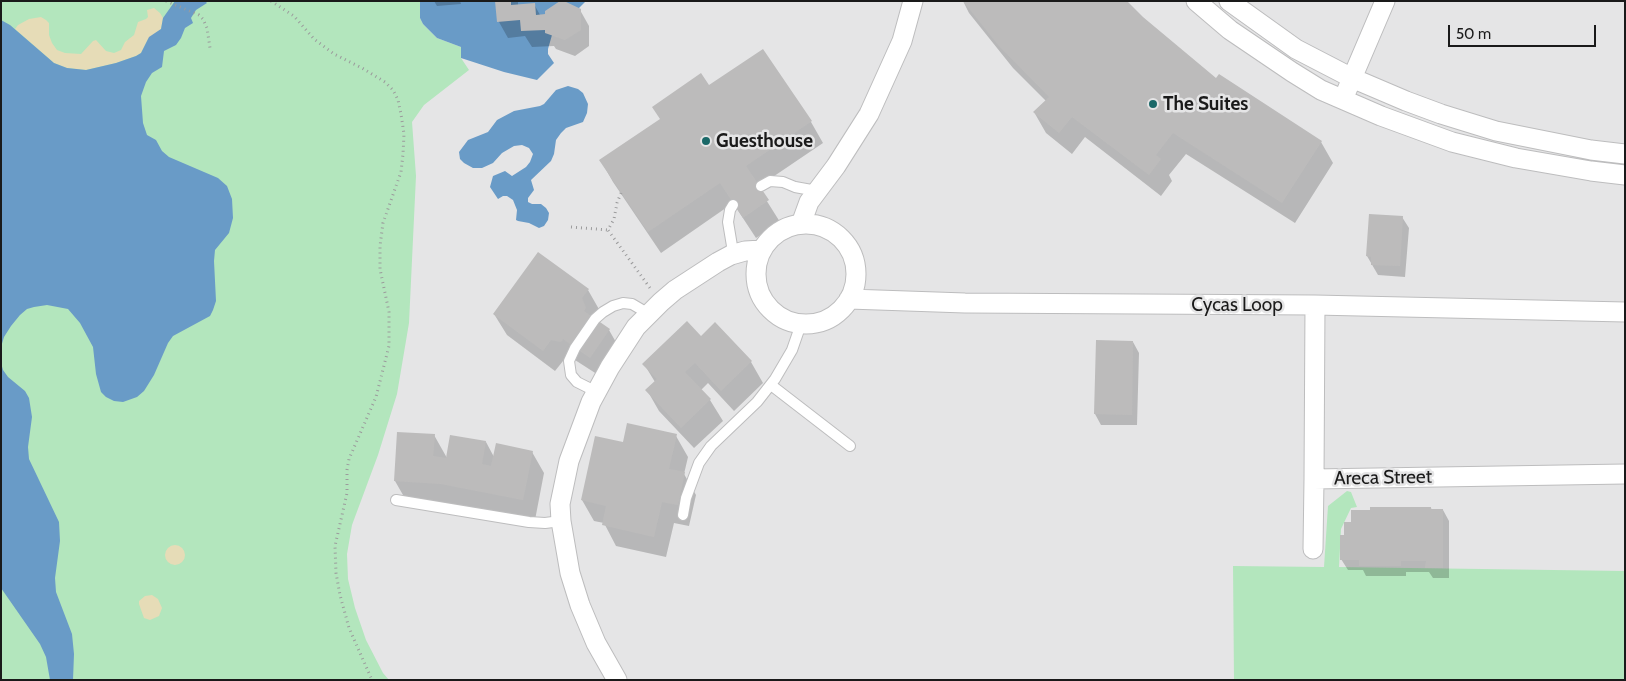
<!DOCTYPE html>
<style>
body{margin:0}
#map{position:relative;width:1626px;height:681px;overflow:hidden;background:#e5e5e6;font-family:Cabin,sans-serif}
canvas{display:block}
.frame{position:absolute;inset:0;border:2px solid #1a1a1a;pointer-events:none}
.scale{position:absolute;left:1448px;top:25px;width:148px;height:22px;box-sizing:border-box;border:2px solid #1a1a1a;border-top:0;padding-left:6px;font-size:15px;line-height:18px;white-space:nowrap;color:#1a1a1a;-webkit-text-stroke:4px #e5e5e6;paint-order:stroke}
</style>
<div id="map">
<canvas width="1626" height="681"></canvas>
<div class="frame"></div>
<div class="scale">50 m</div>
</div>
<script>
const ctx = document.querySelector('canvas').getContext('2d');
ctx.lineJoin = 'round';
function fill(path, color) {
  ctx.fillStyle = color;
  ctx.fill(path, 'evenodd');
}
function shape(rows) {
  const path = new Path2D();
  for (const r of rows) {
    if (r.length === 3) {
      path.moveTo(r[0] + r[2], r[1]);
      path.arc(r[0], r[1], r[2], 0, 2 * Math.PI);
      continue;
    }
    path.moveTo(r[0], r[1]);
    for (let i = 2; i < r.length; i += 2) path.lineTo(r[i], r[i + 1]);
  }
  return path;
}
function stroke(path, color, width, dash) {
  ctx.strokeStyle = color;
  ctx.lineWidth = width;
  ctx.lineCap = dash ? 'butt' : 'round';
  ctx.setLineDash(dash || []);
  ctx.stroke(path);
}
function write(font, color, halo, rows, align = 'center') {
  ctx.font = font + ' Cabin,sans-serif';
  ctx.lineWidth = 5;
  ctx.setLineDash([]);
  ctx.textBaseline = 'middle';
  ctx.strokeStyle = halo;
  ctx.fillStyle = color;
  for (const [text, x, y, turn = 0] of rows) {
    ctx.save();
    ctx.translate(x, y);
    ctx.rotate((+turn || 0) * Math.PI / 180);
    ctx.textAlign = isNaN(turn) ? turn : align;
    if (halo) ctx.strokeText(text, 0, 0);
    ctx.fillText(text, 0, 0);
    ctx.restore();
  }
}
const green = shape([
 [1,1,420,1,420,18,423,24,437,38,461,47,461,58,469,70,424,105,412,122,416,176,409,323,397,394,378,455,352,525,347,554,348,579,355,608,366,640,383,673,389,680,1,680],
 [1347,491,1351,492,1357,507,1351,508,1341,529,1339,567,1625,571,1625,680,1234,680,1233,566,1324,567,1328,506]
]);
const sand = shape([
 [154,8,160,13,163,18,161,29,148,39,141,53,136,56,116,63,86,70,67,68,54,63,15,29,18,25,29,19,41,17,46,20,49,23,49,35,52,43,57,50,65,53,81,54,93,41,96,40,106,51,114,53,121,50,125,42,134,35,138,22,146,19,148,17,147,10],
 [175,555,10],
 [152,595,158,599,162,608,159,616,150,620,144,618,139,604,139,601,145,596]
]);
const water = shape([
 [175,1,205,1,207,3,196,10,191,18,193,23,185,28,181,38,176,45,164,51,162,67,152,73,146,82,141,96,143,123,147,135,156,140,162,151,169,157,218,178,227,186,232,199,233,218,229,233,215,250,214,261,216,301,213,310,210,316,173,336,168,343,154,375,144,391,137,397,123,402,114,401,106,397,101,392,96,374,93,347,80,323,68,309,47,305,34,307,27,309,20,315,11,326,4,337,1,347,1,20,10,25,54,63,67,68,86,70,116,63,136,56,141,53,149,37,161,29,163,18],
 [420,1,586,1,552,35,548,49,548,54,554,63,537,80,504,72,461,58,461,47,437,38,423,24,420,18],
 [568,86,578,89,583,93,588,104,587,113,583,122,566,128,561,133,556,140,554,154,551,161,531,180,534,190,528,198,528,202,532,204,541,204,546,208,549,213,548,220,544,226,539,228,529,223,518,221,516,220,517,210,513,200,507,196,503,196,498,199,490,187,493,176,505,171,512,176,526,167,530,162,533,154,529,148,522,145,514,146,502,153,493,163,482,168,473,168,464,163,460,159,459,152,468,140,488,132,497,120,514,111,540,106,544,104,556,90],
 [1,363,3,370,8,377,25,391,29,398,32,417,28,447,29,459,59,522,60,541,55,578,56,592,72,634,74,654,73,680,50,680,46,657,40,644,1,588]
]);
const shadow = shape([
 [434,1,460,1,461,4,437,6],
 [497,1,518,1,518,6,534,4,540,15,580,10,589,26,589,46,575,56,556,49,554,46,532,47,525,36,508,38,499,22],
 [963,1,1126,1,1142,18,1216,80,1321,142,1333,163,1295,223,1186,154,1169,175,1172,181,1161,196,1085,137,1072,154,1046,133,1034,112,1046,101,1013,68,969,13],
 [709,87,811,122,823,143,758,187,780,222,756,238,733,203,661,253,613,182,601,161],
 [1402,217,1409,228,1405,277,1378,275,1367,256],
 [588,290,600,311,594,319,609,330,621,351,603,378,575,360,574,363,563,361,555,371,507,335,494,314],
 [700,337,751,362,763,383,734,411,708,383,701,390,710,400,723,421,694,448,659,411,647,390,655,382,644,364],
 [1133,342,1139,353,1137,425,1101,425,1095,414],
 [434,435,447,458,486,442,494,457,532,452,544,473,535,520,407,502,395,481],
 [676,436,688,457,684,474,696,495,689,526,674,523,666,557,616,546,604,523,594,521,582,500,623,444],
 [1431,508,1432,510,1443,510,1449,521,1449,578,1433,578,1429,572,1406,572,1406,576,1366,576,1363,570,1348,570,1341,559]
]);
const building = shape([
 [495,1,511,1,511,5,535,3,536,15,545,14,545,11,560,1,564,1,581,9,581,30,565,40,545,33,545,30,521,31,520,20,497,22],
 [963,1,1127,1,1143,17,1216,78,1219,74,1322,141,1282,203,1173,133,1156,155,1161,159,1149,175,1072,117,1059,133,1033,112,1049,97,999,46],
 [763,49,812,121,746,166,769,200,743,218,720,183,648,232,599,160,660,119,652,107,701,73,709,85],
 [1369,214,1403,216,1400,266,1371,265,1371,257,1366,256],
 [538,252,589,289,582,298,586,308,584,311,610,329,590,358,563,339,561,342,551,340,543,351,493,314],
 [687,321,701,336,715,322,752,361,721,391,695,363,685,372,711,399,681,428,645,390,657,379,642,364],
 [1096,340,1133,341,1132,415,1094,414],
 [627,423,677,434,669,469,685,472,678,505,662,502,654,537,602,525,606,506,581,500,595,436,623,442],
 [397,432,435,434,433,456,446,458,450,435,486,441,482,464,491,466,496,443,533,451,523,500,441,484,394,481],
 [1370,507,1431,507,1431,509,1443,509,1443,568,1425,568,1426,561,1401,561,1401,566,1359,566,1359,560,1340,560,1340,535,1344,535,1344,522,1351,522,1351,510,1370,510]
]);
const path = shape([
 [166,1,199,15,203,19,207,28,210,48],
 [271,1,294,16,314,39,334,54,362,68,385,82,393,90,398,100,401,114,404,134,403,154,401,172,383,223,380,246,380,269,389,312,389,346,376,397,349,459,347,470,347,493,335,546,336,573,340,595,349,628,372,680],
 [621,193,617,203,614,219,608,230,650,288],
 [571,227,608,230]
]);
const service = shape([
 [761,186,770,181,783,182,795,187,817,191],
 [731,255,732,246,728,222,730,210,733,205],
 [771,385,850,446],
 [597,392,577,382,571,375,569,361,575,348,595,319,603,312,613,306,623,303,632,304,649,314],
 [396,500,529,522,545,523,561,521],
 [683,515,686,498,699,463,711,446,757,402,775,379,792,350,801,324]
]);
const minor = shape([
 [1196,1,1230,30,1292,72,1321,90,1381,116,1452,142,1516,158,1591,171,1625,175],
 [1229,1,1296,49,1352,78,1406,101,1441,114,1496,131,1591,150,1625,154],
 [1347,90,1385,1],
 [801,224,809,202,836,166,869,114,902,41,913,1],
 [806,274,50],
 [849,299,965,303,1315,305,1625,312],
 [1315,305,1314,479,1625,474],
 [1313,549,1314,479],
 [617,680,596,643,580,605,570,573,561,521,560,504,569,461,591,402,610,367,636,327,661,302,675,290,718,262,731,255,745,251,762,250]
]);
const markers = [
 [1153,104,5,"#1a6868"],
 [706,141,5,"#1a6868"]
];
const poiNames = [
 ["The Suites",1163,104],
 ["Guesthouse",716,141]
];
const streetNames = [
 ["Cycas Loop",1237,305],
 ["Areca Street",1383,478,-1]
];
fill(green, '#b3e6bd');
fill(sand, '#e6dcb7');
fill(water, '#699bc7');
fill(shadow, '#0003');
fill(building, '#bcbbbb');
stroke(service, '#bdbdbe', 12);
stroke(minor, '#bdbdbe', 21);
stroke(path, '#9b9b9c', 3, [1, 4]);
stroke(service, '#fff', 10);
stroke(minor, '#fff', 19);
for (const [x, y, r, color] of markers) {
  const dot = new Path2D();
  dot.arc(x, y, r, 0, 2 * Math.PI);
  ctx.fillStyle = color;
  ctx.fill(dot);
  stroke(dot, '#e5e5e6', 2);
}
write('bold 19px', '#1a1a1a', '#e5e5e6', poiNames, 'left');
write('19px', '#1a1a1a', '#e5e5e6', streetNames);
</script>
